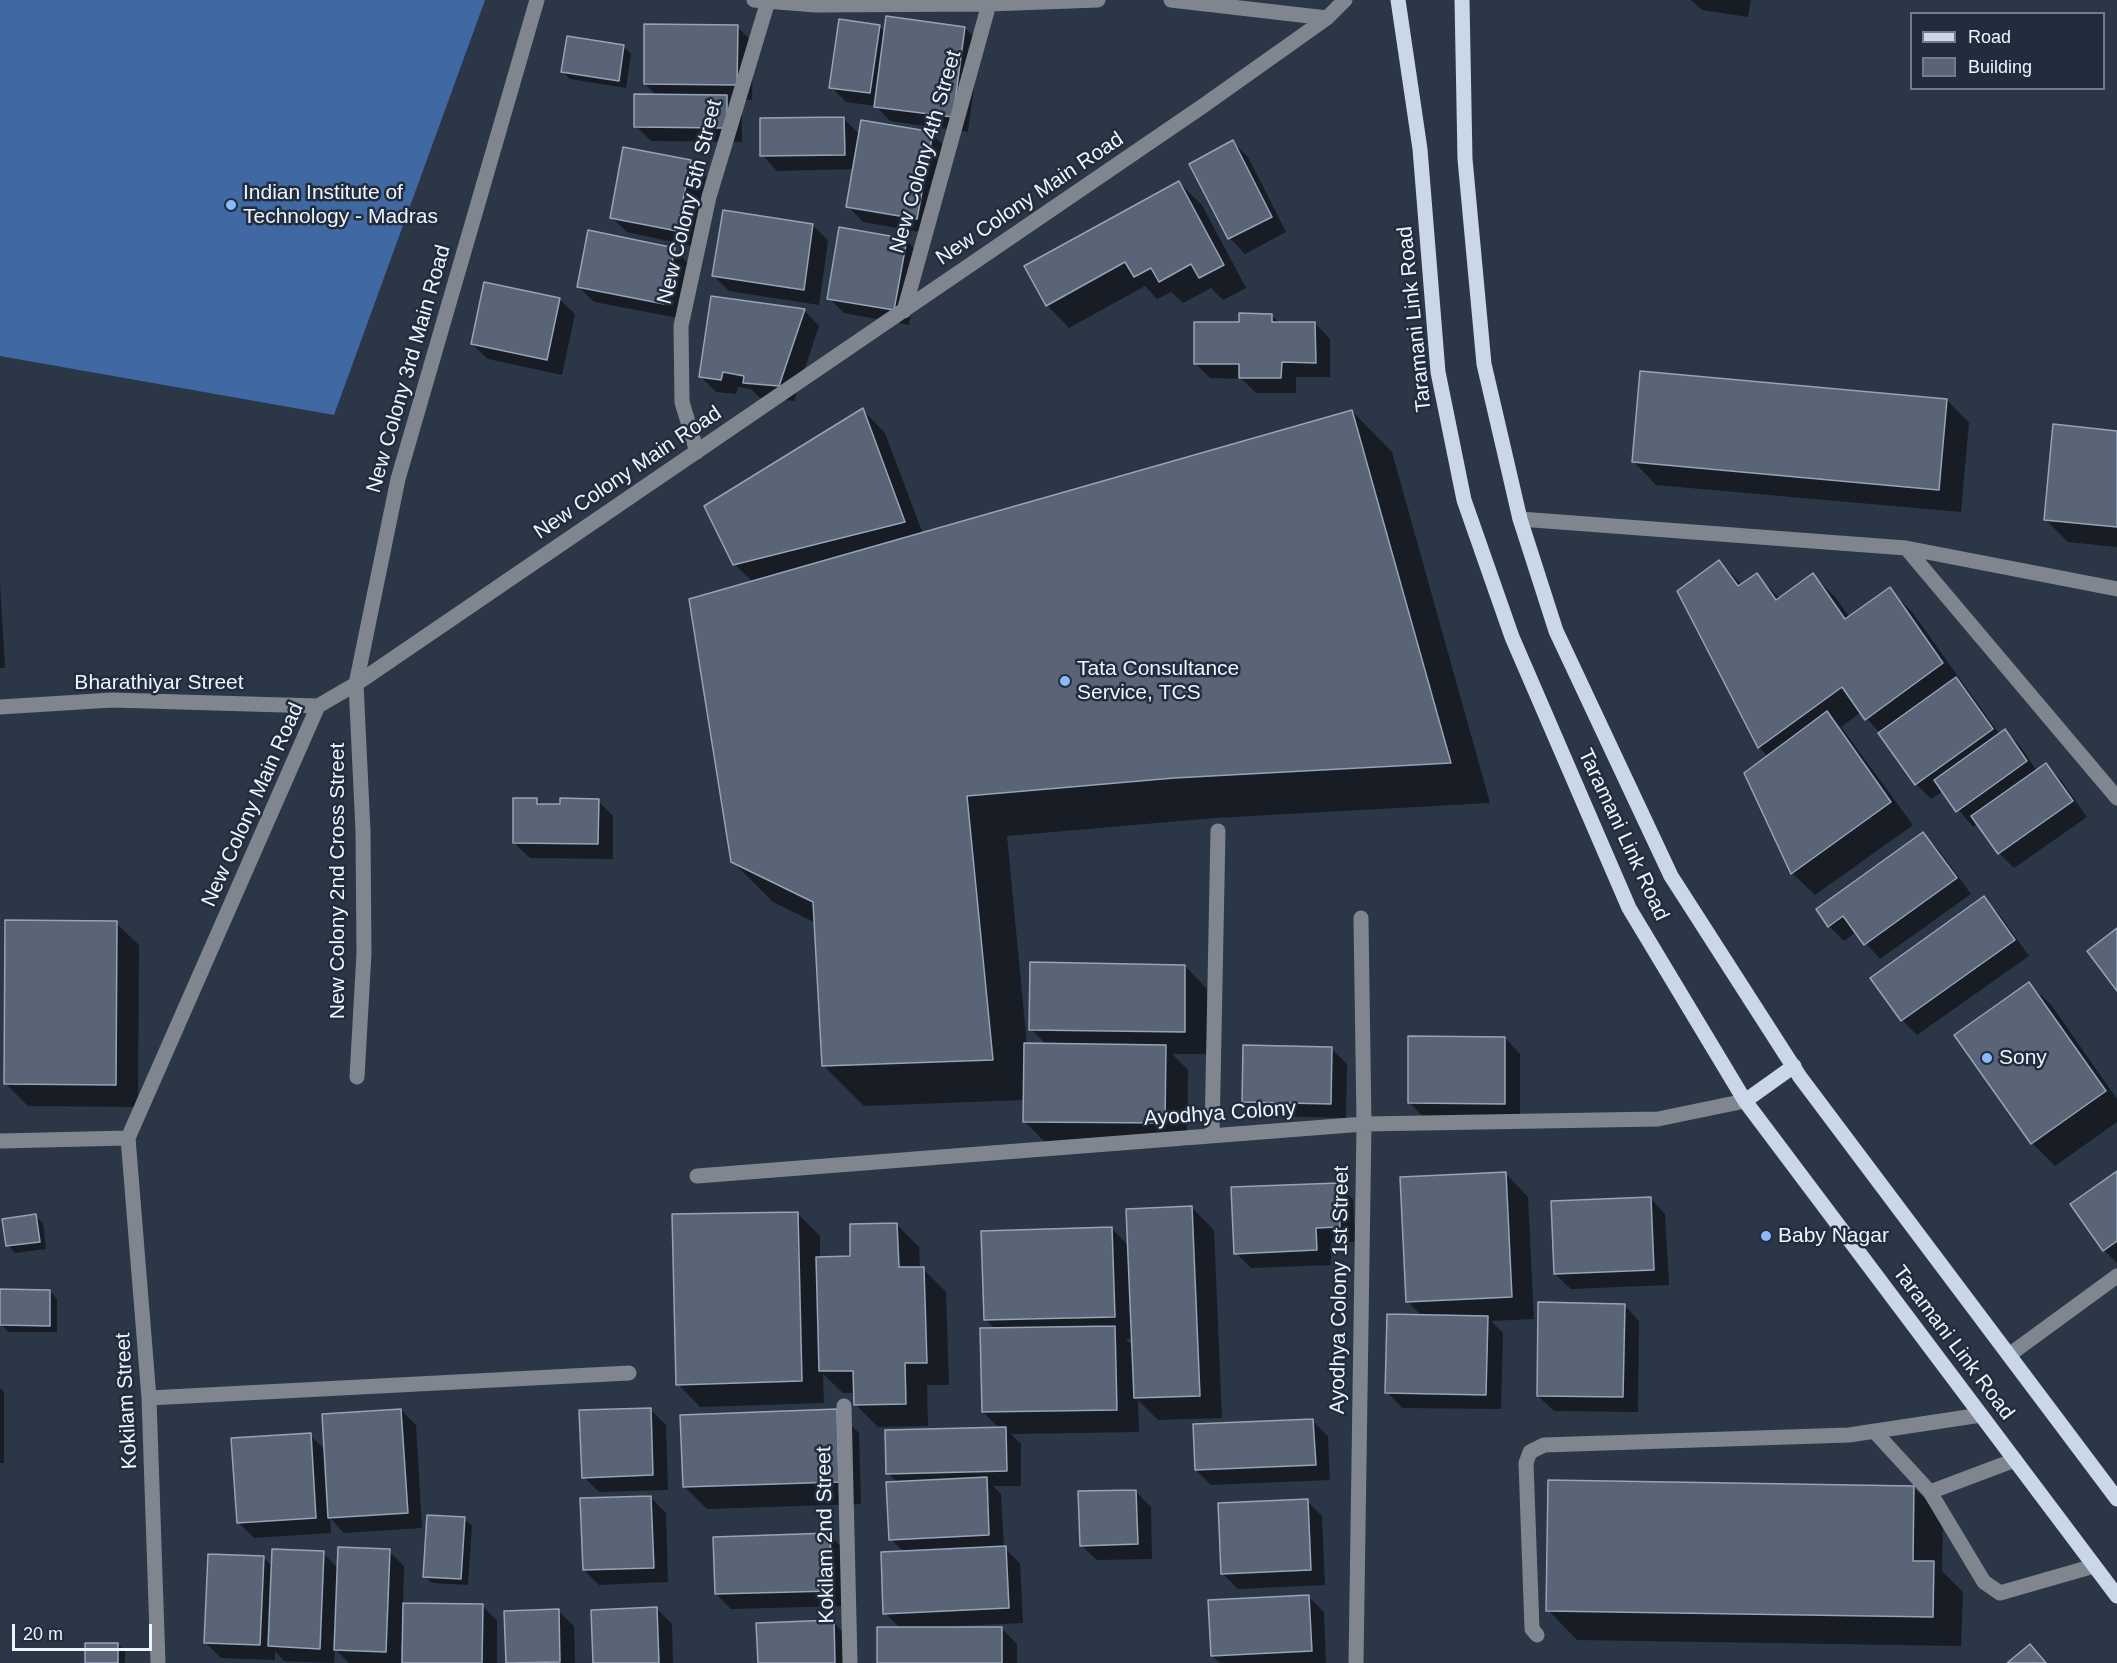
<!DOCTYPE html>
<style>
body{margin:0}
#map{position:relative;width:2117px;height:1663px;overflow:hidden;background:#2b3647;font-family:Helvetica,sans-serif}
canvas{display:block}
.legend{position:absolute;left:1910px;top:12px;width:195px;height:78px;box-sizing:border-box;background:#212c3c;border:2px solid #737c8a;margin:0;padding:8px 10px;list-style:none;font-size:18px;color:#eff5fe}
.legend li{display:flex;align-items:center;gap:12px;height:30px}
.legend b{width:30px;border:2px solid #737c8a}
.scale{position:absolute;left:12px;top:1624px;width:140px;height:27px;box-sizing:border-box;border:3px solid #eff5fe;border-top:0;padding-left:8px;font-size:18px;line-height:21px;white-space:nowrap;color:#eff5fe;-webkit-text-stroke:4px #212c3c;paint-order:stroke}
</style>
<div id="map">
<canvas width="2117" height="1663"></canvas>
<ul class="legend">
<li><b style="height:8px;background:#cad7e8"></b>Road</li>
<li><b style="height:16px;background:#596577"></b>Building</li>
</ul>
<div class="scale">20 m</div>
</div>
<script>
const ctx = document.querySelector('canvas').getContext('2d');
ctx.lineJoin = 'round';
function fill(path, color) {
  ctx.fillStyle = color;
  ctx.fill(path, 'evenodd');
}
function shape(rows) {
  const path = new Path2D();
  for (const r of rows) {
    path.moveTo(r[0], r[1]);
    for (let i = 2; i < r.length; i += 2) path.lineTo(r[i], r[i + 1]);
  }
  return path;
}
function stroke(path, color, width, dash) {
  ctx.strokeStyle = color;
  ctx.lineWidth = width;
  ctx.lineCap = dash ? 'butt' : 'round';
  ctx.setLineDash(dash || []);
  ctx.stroke(path);
}
function write(font, color, halo, rows, align = 'center') {
  ctx.font = font + ' Helvetica,sans-serif';
  ctx.lineWidth = 5;
  ctx.setLineDash([]);
  ctx.textBaseline = 'middle';
  ctx.strokeStyle = halo;
  ctx.fillStyle = color;
  for (const [text, x, y, turn = 0] of rows) {
    ctx.save();
    ctx.translate(x, y);
    ctx.rotate((+turn || 0) * Math.PI / 180);
    ctx.textAlign = isNaN(turn) ? turn : align;
    if (halo) ctx.strokeText(text, 0, 0);
    ctx.fillText(text, 0, 0);
    ctx.restore();
  }
}
const forest = shape([
 [0,0,485,0,334,415,0,356]
]);
const shadow = shape([
 [1691,0,1751,0,1748,17,1702,10],
 [879,26,885,33,965,28,980,43,968,132,890,121,876,106,846,102,831,87],
 [737,27,753,42,752,100,730,100,742,112,742,142,651,141,636,126,657,96,645,84],
 [623,46,631,54,626,88,570,79,563,72],
 [844,119,860,135,932,134,948,149,932,234,863,222,848,206,854,169,777,171,762,155],
 [1233,142,1248,157,1286,232,1245,254,1230,238,1191,164],
 [690,162,706,177,692,246,627,232,611,217],
 [1179,183,1202,205,1246,288,1223,300,1211,288,1183,303,1171,292,1157,299,1145,286,1069,328,1047,305],
 [813,225,828,241,819,305,729,291,714,276],
 [906,240,921,255,909,325,844,313,829,298],
 [674,249,689,264,679,318,594,302,579,287],
 [559,299,575,314,562,375,488,359,472,344],
 [804,310,819,326,794,401,760,398,751,389,738,387,736,394,716,392,701,377],
 [1271,315,1280,323,1315,323,1330,339,1330,377,1296,377,1296,393,1256,393,1242,379,1210,378,1195,363,1240,323],
 [1947,400,1969,423,1961,512,1656,485,1634,462],
 [863,410,885,433,923,534,1352,411,1392,452,1490,803,1215,818,1007,836,1027,1045,1047,1045,1031,1029,1185,966,1207,989,1207,1054,1172,1054,1188,1070,1187,1146,1047,1144,1024,1121,1025,1100,864,1106,824,1066,816,923,773,902,732,861,753,582,734,564],
 [2117,432,2117,547,2068,542,2045,519],
 [1719,561,1742,585,1757,575,1780,599,1813,575,1836,598,1850,618,1889,589,1912,612,2000,735,2005,731,2020,746,2037,771,2046,765,2061,780,2087,817,2014,868,1999,853,1978,823,1973,827,1943,791,1931,799,1916,784,1880,733,1861,712,1841,727,1913,825,1815,895,1792,873,1768,757,1759,747],
 [0,583,5,668,0,668],
 [536,799,542,805,598,801,613,816,613,859,530,858,514,843],
 [1923,834,1938,849,1971,894,1880,959,1856,932,1844,941,1829,926],
 [1984,898,1999,914,2029,956,1917,1035,1902,1020],
 [116,923,139,945,138,1107,28,1106,5,1083],
 [2029,984,2052,1006,2117,1099,2117,1122,2055,1166,2032,1143],
 [1505,1038,1520,1054,1520,1118,1424,1118,1409,1102],
 [1332,1049,1347,1064,1346,1118,1259,1116,1244,1101],
 [2117,1173,2117,1263,2104,1250,2072,1205],
 [1506,1174,1528,1197,1534,1319,1491,1321,1503,1333,1501,1409,1402,1408,1387,1392,1422,1316,1407,1301],
 [1337,1184,1353,1199,1355,1242,1331,1242,1331,1265,1251,1268,1236,1253],
 [1650,1198,1665,1214,1669,1285,1571,1289,1555,1274],
 [1192,1208,1214,1230,1222,1418,1158,1420,1138,1400,1139,1432,1011,1434,1021,1444,1021,1486,993,1486,1001,1494,1004,1548,1020,1563,1023,1623,957,1626,957,1628,1001,1628,1017,1644,1017,1663,878,1663,900,1628,885,1613,904,1552,891,1539,898,1483,888,1473,1000,1429,983,1412,996,1330,985,1319,1112,1229,1129,1246],
 [1126,1339,1133,1339,1134,1347],
 [797,1213,820,1236,820,1259,852,1258,896,1224,919,1247,920,1269,923,1269,946,1292,949,1385,927,1385,928,1426,878,1427,856,1405,855,1393,843,1393,823,1374,824,1403,700,1407,678,1384],
 [35,1216,43,1223,46,1249,15,1253,8,1245],
 [50,1291,57,1299,57,1332,8,1332,1,1324],
 [1624,1305,1639,1321,1638,1412,1554,1411,1538,1396],
 [0,1388,4,1392,4,1463,0,1463],
 [401,1410,416,1425,422,1528,344,1533,330,1518,331,1533,254,1538,238,1522,310,1435,325,1450],
 [651,1410,666,1425,668,1490,599,1492,584,1477],
 [836,1411,859,1433,861,1504,707,1509,684,1486],
 [1312,1421,1328,1436,1330,1480,1211,1485,1196,1470],
 [1913,1487,1943,1516,1942,1571,1963,1592,1961,1646,1577,1640,1548,1610],
 [1135,1491,1151,1507,1152,1559,1097,1560,1081,1545],
 [650,1497,666,1513,668,1582,599,1585,584,1570],
 [1307,1501,1322,1516,1325,1585,1238,1589,1223,1574],
 [464,1518,472,1526,468,1585,432,1583,425,1576],
 [829,1535,845,1550,846,1606,731,1609,716,1594],
 [389,1551,404,1566,403,1605,482,1605,497,1621,497,1663,404,1663,404,1643,401,1643,401,1663,349,1663,335,1649,334,1663,284,1661,275,1651,275,1660,221,1658,206,1643,263,1557,272,1566,323,1553,338,1568],
 [1309,1597,1324,1612,1326,1663,1220,1663,1212,1656],
 [656,1608,672,1624,673,1663,595,1663],
 [558,1611,574,1626,575,1663,508,1663],
 [833,1622,848,1637,849,1663,759,1663],
 [118,1644,125,1651,125,1663,86,1663]
]);
const building = shape([
 [886,16,965,27,953,117,874,107,886,16],
 [839,19,880,25,870,93,829,88,839,19],
 [644,24,738,25,737,85,644,84,644,24],
 [567,36,624,45,619,81,561,72,567,36],
 [634,94,727,95,727,128,634,127,634,94],
 [844,117,845,155,760,156,760,118,844,117],
 [861,120,933,132,917,219,846,207,861,120],
 [1233,140,1272,217,1228,239,1189,164,1233,140],
 [623,147,691,160,677,231,610,218,623,147],
 [1179,181,1224,265,1199,278,1191,264,1159,282,1151,268,1134,277,1125,262,1046,306,1024,266,1179,181],
 [723,210,813,224,804,290,712,276,723,210],
 [839,227,907,239,894,310,827,299,839,227],
 [588,230,675,248,664,304,577,287,588,230],
 [484,282,560,298,547,360,471,344,484,282],
 [711,296,805,309,779,386,743,383,744,376,723,372,721,380,699,377,711,296],
 [1239,313,1272,314,1272,322,1315,322,1316,363,1282,362,1281,378,1239,378,1239,364,1194,364,1194,322,1239,322,1239,313],
 [1640,371,1947,399,1939,490,1632,462,1640,371],
 [863,408,905,522,733,565,704,506,863,408],
 [1352,410,1451,763,1174,778,967,796,993,1060,822,1066,813,902,731,862,689,599,1352,410],
 [2053,424,2117,431,2117,527,2044,520,2053,424],
 [1719,560,1738,586,1757,573,1776,600,1813,573,1845,619,1890,587,1943,663,1865,720,1842,687,1758,748,1677,591,1719,560],
 [1956,677,1993,729,1915,785,1878,733,1956,677],
 [1827,711,1891,802,1791,874,1744,773,1827,711],
 [2005,729,2027,761,1956,812,1934,780,2005,729],
 [2046,763,2073,801,1998,854,1971,816,2046,763],
 [513,798,537,798,537,804,560,804,560,798,599,799,598,844,513,843,513,798],
 [1923,832,1957,878,1864,945,1843,916,1828,927,1816,909,1923,832],
 [1984,896,2015,940,1901,1021,1870,978,1984,896],
 [5,920,117,921,116,1085,4,1084,5,920],
 [2117,928,2117,991,2087,951,2117,928],
 [1030,962,1185,965,1185,1032,1029,1030,1030,962],
 [2029,982,2106,1091,2031,1144,1954,1035,2029,982],
 [1408,1036,1505,1037,1505,1104,1408,1103,1408,1036],
 [1024,1043,1166,1045,1165,1123,1023,1122,1024,1043],
 [1243,1045,1332,1047,1331,1104,1242,1102,1243,1045],
 [2117,1171,2117,1241,2103,1251,2070,1204,2117,1171],
 [1506,1172,1512,1297,1406,1302,1400,1177,1506,1172],
 [1338,1183,1340,1227,1316,1228,1317,1250,1234,1254,1231,1187,1338,1183],
 [1651,1197,1654,1270,1554,1274,1551,1201,1651,1197],
 [1192,1206,1200,1396,1134,1398,1126,1209,1192,1206],
 [798,1212,802,1381,676,1385,672,1214,798,1212],
 [36,1214,40,1242,6,1246,2,1219,36,1214],
 [897,1223,899,1267,924,1267,927,1363,905,1363,906,1404,854,1405,853,1371,819,1371,816,1257,850,1256,850,1224,897,1223],
 [1112,1227,1115,1317,984,1320,981,1231,1112,1227],
 [0,1289,50,1290,50,1326,0,1325,0,1289],
 [1538,1302,1625,1304,1623,1397,1537,1396,1538,1302],
 [1387,1314,1488,1316,1486,1395,1385,1393,1387,1314],
 [1115,1326,1117,1410,982,1412,980,1328,1115,1326],
 [651,1408,653,1475,582,1478,579,1410,651,1408],
 [401,1409,408,1513,328,1518,322,1414,401,1409],
 [837,1409,839,1482,683,1487,680,1415,837,1409],
 [1313,1419,1316,1465,1195,1470,1193,1424,1313,1419],
 [1006,1427,1007,1471,886,1474,885,1430,1006,1427],
 [311,1433,316,1518,237,1523,231,1438,311,1433],
 [987,1477,989,1535,889,1540,886,1482,987,1477],
 [1548,1480,1914,1486,1913,1561,1934,1561,1933,1617,1546,1611,1548,1480],
 [1136,1490,1138,1544,1080,1546,1078,1491,1136,1490],
 [651,1496,654,1568,583,1570,580,1498,651,1496],
 [1308,1499,1311,1570,1221,1574,1218,1503,1308,1499],
 [427,1515,465,1517,461,1579,423,1577,427,1515],
 [830,1533,832,1591,715,1594,713,1537,830,1533],
 [1006,1546,1009,1608,883,1614,881,1552,1006,1546],
 [338,1547,390,1549,386,1652,334,1650,338,1547],
 [272,1549,324,1551,320,1649,268,1646,272,1549],
 [208,1554,264,1556,260,1645,204,1643,208,1554],
 [1309,1595,1312,1651,1211,1656,1208,1600,1309,1595],
 [403,1603,483,1604,482,1663,402,1663,403,1603],
 [657,1607,659,1663,593,1663,591,1610,657,1607],
 [559,1609,560,1662,506,1663,504,1611,559,1609],
 [834,1620,835,1663,758,1663,756,1623,834,1620],
 [877,1627,1002,1627,1002,1663,877,1663,877,1627],
 [85,1643,118,1643,118,1663,85,1663,85,1643],
 [2030,1644,2046,1663,2007,1663,2030,1644]
]);
const minor = shape([
 [754,0,815,5,989,4,1098,0],
 [1171,0,1327,18],
 [904,311,989,4],
 [697,452,682,402,681,326,709,197,768,1],
 [1520,519,1906,548,2117,589],
 [1906,548,2117,798],
 [0,707,112,700,318,706],
 [357,1077,364,953,363,831,356,684,398,479,537,0],
 [1212,1135,1218,831],
 [0,1141,128,1138],
 [697,1176,1364,1124,1658,1119,1745,1101],
 [2009,1355,2117,1276],
 [149,1398,629,1373],
 [844,1406,850,1663],
 [1874,1431,1930,1492],
 [2015,1460,1930,1492,1984,1582,2000,1593,2094,1566],
 [1537,1635,1532,1629,1526,1463,1530,1452,1544,1445,1849,1435,1981,1415],
 [158,1663,149,1398,128,1138,318,706,356,684,1200,108,1327,18,1345,0],
 [1356,1663,1364,1124,1361,918]
]);
const major = shape([
 [1398,0,1420,149,1438,372,1464,500,1512,637,1629,908,1745,1101,2117,1596],
 [1462,0,1465,159,1484,364,1520,519,1556,631,1671,876,1800,1077,2117,1499],
 [1745,1101,1794,1066]
]);
const markers = [
 [231,205,6,"#8bbafc"],
 [1065,681,6,"#8bbafc"],
 [1987,1058,6,"#8bbafc"],
 [1766,1236,6,"#8bbafc"]
];
const streetNames = [
 ["New Colony 4th Street",926,152,-74],
 ["New Colony Main Road",1030,199,-34],
 ["New Colony 5th Street",690,202,-76],
 ["Taramani Link Road",1415,319,-96],
 ["New Colony 3rd Main Road",409,369,-74],
 ["New Colony Main Road",628,473,-34],
 ["Bharathiyar Street",159,683],
 ["New Colony Main Road",253,805,-66],
 ["Taramani Link Road",1623,835,65],
 ["New Colony 2nd Cross Street",338,881,-90],
 ["Ayodhya Colony",1220,1114,-4],
 ["Ayodhya Colony 1st Street",1340,1290,-89],
 ["Taramani Link Road",1953,1343,53],
 ["Kokilam Street",127,1401,-93],
 ["Kokilam 2nd Street",826,1535,-91]
];
const poiNames = [
 ["Indian Institute of",243,193],
 ["Technology - Madras",243,217],
 ["Tata Consultance",1077,669],
 ["Service, TCS",1077,693],
 ["Sony",1999,1058],
 ["Baby Nagar",1778,1236]
];
fill(forest, '#4069a3');
fill(shadow, '#0007');
fill(building, '#596577');
stroke(building, '#96a4b8', 1.5);
stroke(minor, '#80868f', 15);
stroke(major, '#cad7e8', 15);
for (const [x, y, r, color] of markers) {
  const dot = new Path2D();
  dot.arc(x, y, r, 0, 2 * Math.PI);
  ctx.fillStyle = color;
  ctx.fill(dot);
  stroke(dot, '#212c3c', 2);
}
write('21px', '#eff5fe', '#212c3c', streetNames);
write('21px', '#eff5fe', '#212c3c', poiNames, 'left');
</script>
